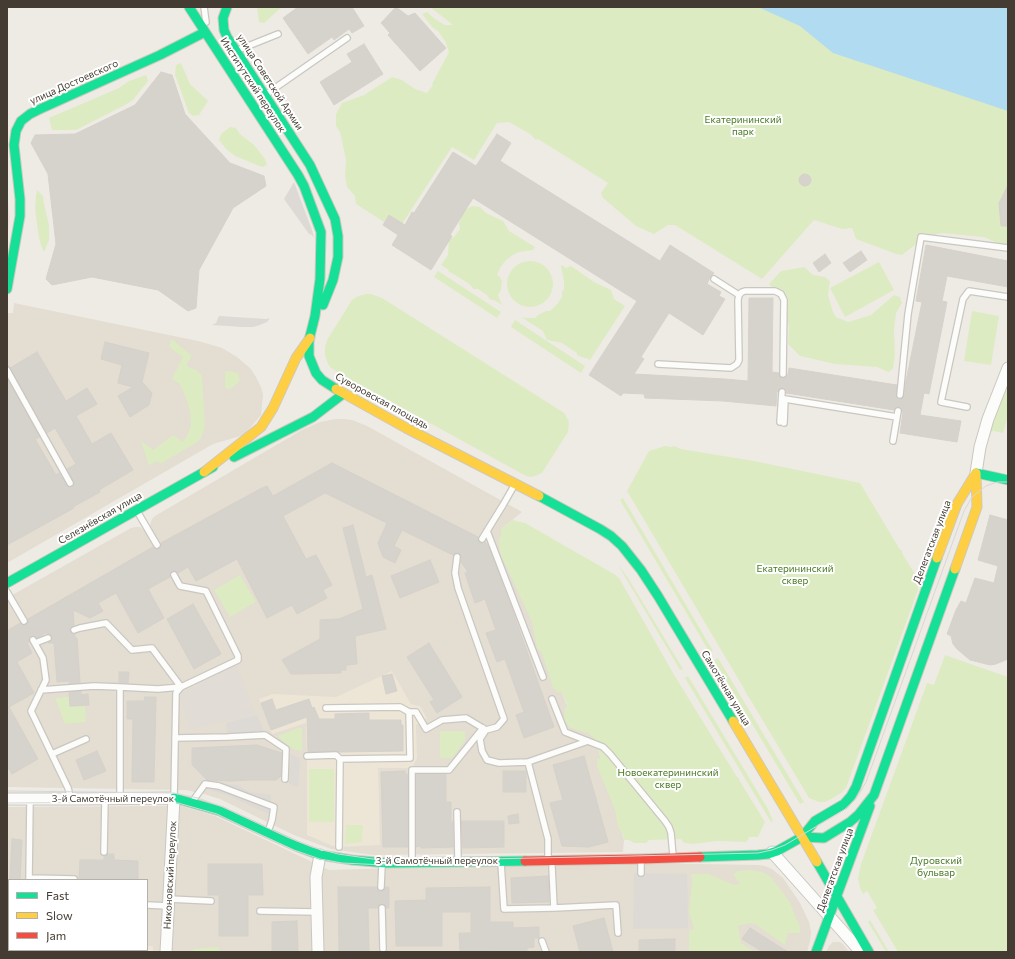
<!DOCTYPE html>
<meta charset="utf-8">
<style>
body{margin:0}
#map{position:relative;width:1015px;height:959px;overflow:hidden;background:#eeebe5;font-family:Commissioner,sans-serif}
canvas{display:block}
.frame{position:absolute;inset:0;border:8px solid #443c32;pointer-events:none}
.legend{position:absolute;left:8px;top:879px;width:140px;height:72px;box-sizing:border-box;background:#fff;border:1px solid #b4b1ad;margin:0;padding:5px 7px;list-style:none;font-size:12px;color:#443c32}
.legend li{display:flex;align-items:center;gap:8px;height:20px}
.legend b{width:20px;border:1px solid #b4b1ad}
</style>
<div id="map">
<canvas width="1015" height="959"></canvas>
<div class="frame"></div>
<ul class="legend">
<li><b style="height:5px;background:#16e098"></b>Fast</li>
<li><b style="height:5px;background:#ffcf43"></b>Slow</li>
<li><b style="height:5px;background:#f24e42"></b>Jam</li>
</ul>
</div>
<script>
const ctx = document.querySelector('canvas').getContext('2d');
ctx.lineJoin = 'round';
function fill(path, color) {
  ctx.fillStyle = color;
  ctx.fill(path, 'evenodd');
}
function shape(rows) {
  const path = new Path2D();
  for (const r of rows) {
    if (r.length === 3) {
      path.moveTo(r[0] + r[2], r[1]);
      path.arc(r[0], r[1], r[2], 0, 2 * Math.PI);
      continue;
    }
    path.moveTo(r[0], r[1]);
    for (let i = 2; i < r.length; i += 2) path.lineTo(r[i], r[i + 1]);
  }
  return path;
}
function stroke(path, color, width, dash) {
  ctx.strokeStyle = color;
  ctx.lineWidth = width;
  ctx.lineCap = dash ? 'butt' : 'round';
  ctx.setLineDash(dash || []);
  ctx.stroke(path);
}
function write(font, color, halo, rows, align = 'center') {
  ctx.font = font + ' Commissioner,sans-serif';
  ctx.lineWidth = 4;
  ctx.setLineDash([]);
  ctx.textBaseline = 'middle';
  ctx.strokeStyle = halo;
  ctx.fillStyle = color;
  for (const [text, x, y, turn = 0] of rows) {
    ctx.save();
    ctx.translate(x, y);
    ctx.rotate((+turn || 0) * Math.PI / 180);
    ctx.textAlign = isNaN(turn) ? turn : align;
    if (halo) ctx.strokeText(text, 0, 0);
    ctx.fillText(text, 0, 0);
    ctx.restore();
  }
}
const residential = shape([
 [14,303,198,341,222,348,237,357,250,368,256,377,261,387,263,395,261,415,244,435,213,444,7,563,7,313,13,313],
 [336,419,344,419,352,420,367,426,522,512,501,529,566,703,576,722,595,738,624,840,623,852,373,855,331,849,294,835,220,799,204,794,186,790,7,787,7,598,131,528,136,527,140,527,145,531,149,537,154,535,150,525,152,519,155,516,302,430,320,422],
 [168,806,181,806,215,816,329,870,549,864,632,863,758,865,765,866,772,869,783,878,800,903,809,922,811,932,810,941,807,952,7,952,7,807],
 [9,880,147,880,147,950,9,950],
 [833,942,840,942,843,944,849,952,826,952,829,946]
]);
const industrial = shape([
 [236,665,255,714,189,730,180,694]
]);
const education = shape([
 [392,671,411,704,420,706,427,718,416,725,417,758,412,768,378,768,380,845,339,847,333,846,307,835,307,756,306,723,272,734,259,699,273,694,336,697],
 [147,946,153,946,153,952,40,952,40,950,147,950]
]);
const medical = shape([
 [7,190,10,220,7,236]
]);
const green = shape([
 [257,7,282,7,264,23,259,22],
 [430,7,1008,7,1008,245,1001,245,984,237,942,233,925,237,902,255,896,254,856,239,852,228,842,229,814,220,762,279,675,225,668,225,654,234,636,226,603,198,601,193,608,183,538,139,536,140,530,134,509,122,497,123,474,160,452,147,402,224,389,215,384,222,356,204,355,196,347,187,345,176,346,160,340,132,336,126,336,114,342,103,364,95,392,77,402,80,415,89,427,93,433,85,432,84,449,52,445,41,438,31,433,28,422,14,427,12,435,19,445,25,453,25],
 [181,63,190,84,208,101,199,115,193,116,189,113,175,75,176,65],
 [146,75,148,81,133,100,125,105,76,130,52,130,49,118,119,88,129,81],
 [230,127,236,128,240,134,254,145,265,159,267,165,262,167,235,156,226,149,219,140,221,134],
 [37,190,43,196,44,204,49,225,49,240,44,252,42,248,39,238,35,209,36,196],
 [472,206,480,207,486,213,503,221,509,231,535,247,533,250,519,252,513,255,506,260,500,268,497,275,500,277,502,281,501,290,498,295,502,305,494,300,491,300,488,297,487,295,478,289,474,289,468,283,448,271,449,270,441,265,448,255,449,239,454,237,460,229,459,223,463,211],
 [530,284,23],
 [879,262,894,290,845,317,830,288],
 [562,265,566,268,571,266,594,282,611,290,614,299,625,306,590,360,586,358,584,358,577,355,577,353,562,343,547,340,543,331,521,317,526,318,535,318,538,315,546,311,550,311,559,302,562,296,562,291,564,290,564,281,561,267],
 [804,267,813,275,825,277,830,281,828,295,833,312,836,317,848,322,871,315,894,295,900,297,902,303,896,313,894,330,895,355,893,369,888,372,877,367,835,364,800,356,788,344,789,327,786,316,788,298,785,293,774,289,769,284,781,271],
 [438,271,501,312,497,318,434,277],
 [366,294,371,294,382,298,558,409,564,413,566,416,569,422,568,432,542,473,535,476,530,477,526,476,361,385,354,382,331,368,328,364,325,355,325,347,327,340,352,300,356,297],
 [972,311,999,316,991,365,964,361],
 [515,320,585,366,581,373,511,327],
 [172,339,192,356,186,365,191,368,197,370,202,375,205,426,203,433,200,440,194,444,162,463,160,463,156,461,149,466,141,441,153,450,173,435,183,442,188,434,191,425,190,411,185,395,179,383,178,383,172,379,183,357,174,351,169,346],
 [228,371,234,372,238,373,240,380,237,384,230,389,226,389,225,386,225,372],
 [1008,386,1008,416,1003,433,994,431,988,433],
 [665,446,671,447,674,446,681,449,754,461,860,483,899,548,902,551,903,555,917,577,918,590,846,788,841,793,833,798,825,802,819,802,809,798,750,699,747,695,743,687,627,491,649,451],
 [623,498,713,651,710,653,620,500],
 [512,520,525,523,614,574,619,578,673,673,737,777,738,777,741,783,765,822,758,837,749,837,748,840,746,842,717,841,693,844,685,843,683,842,681,839,649,840,646,843,634,843,629,840,624,840,623,834,618,827,615,810,597,766,597,759,601,759,595,739,587,732,586,733,569,727,564,719,565,707,568,706,562,692,558,692,553,688,542,653,537,648,532,622,500,553,499,539,502,533,501,529],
 [617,563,628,578,683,669,680,670],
 [240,575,256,602,230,617,214,590],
 [945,655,1008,677,1008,952,898,952,873,910,877,908,867,891,863,894,860,888,858,878,861,864,927,683,934,685],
 [718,658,804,802,800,804,714,660],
 [688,676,768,809,773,821,771,822,685,678],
 [69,697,69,707,85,706,86,722,65,724,55,698],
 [299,728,302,728,302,751,293,749,277,736],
 [440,731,465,731,465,741,452,758,440,758],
 [309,769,334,769,334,822,309,822],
 [346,825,363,825,362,842,345,844],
 [750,870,762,872,771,877,789,901,800,927,800,933,788,933,785,945,755,924,749,923,738,926,741,943,755,952,689,952,689,930,694,929,689,912,692,882,691,874,709,874,734,885,740,884,733,874,738,871],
 [870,920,889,952,886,952,868,922],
 [219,947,220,952,193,952,193,949]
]);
const parking = shape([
 [294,182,312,230,314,238,312,235,309,234,284,199],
 [219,316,266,319,270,318,267,322,260,325,253,327,242,327,212,325,216,323],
 [257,715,265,735,228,737,226,723],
 [291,754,300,759,298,787,289,784],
 [201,781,237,785,250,792,271,795,271,815,224,794,199,787],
 [634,873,687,874,688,928,633,929]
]);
const water = shape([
 [758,7,1008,7,1008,111,833,53,800,26]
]);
const building = shape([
 [298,7,352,7,364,26,352,33,349,29,334,40,332,37,308,54,283,18,298,7],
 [396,7,408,16,415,13,446,48,420,71,388,35,390,33,381,23,396,7],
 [364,44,383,74,334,105,320,82,352,62,347,54,364,44],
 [161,72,172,75,185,114,230,163,264,176,266,186,233,208,199,270,196,308,188,311,158,290,92,277,52,285,46,279,56,244,48,174,31,143,35,135,75,134,135,105,161,72],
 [497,134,511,143,500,161,660,261,670,245,714,273,710,277,707,284,721,292,719,296,725,299,703,335,669,313,641,357,644,359,634,374,725,379,748,381,749,298,773,298,772,372,779,373,781,377,785,378,788,374,789,368,897,385,896,396,898,399,901,399,904,395,905,386,922,302,916,301,926,245,1008,261,1008,287,947,276,942,301,947,302,929,394,924,393,920,415,961,421,957,442,900,433,903,412,902,412,901,408,899,407,896,407,894,410,786,393,786,390,783,388,780,388,778,392,777,391,776,406,723,401,645,398,644,394,623,393,621,396,589,375,637,301,473,198,450,235,452,236,431,270,392,245,398,235,383,225,389,215,405,225,412,212,414,213,453,152,476,166,497,134],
 [805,180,6],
 [1008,185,1008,226,1001,226,999,203,1008,185],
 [861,251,867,260,850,272,843,263,861,251],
 [825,254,831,263,819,272,813,263,825,254],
 [105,342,149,353,142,382,152,393,149,405,130,417,118,396,133,387,118,383,122,365,101,359,105,342],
 [37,352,66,401,87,388,97,404,76,416,92,444,111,433,133,470,99,490,100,492,73,507,74,508,7,545,7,379,40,437,35,439,56,475,59,473,68,487,72,487,74,483,67,469,76,464,55,428,47,433,10,368,37,352],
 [332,463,478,537,478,541,480,543,485,542,489,548,499,573,554,727,524,738,516,715,524,712,505,659,497,662,486,633,496,630,485,599,475,603,465,573,468,572,461,562,461,557,460,554,456,553,453,555,402,530,394,546,401,550,395,563,383,557,378,543,387,523,325,493,283,516,306,559,316,555,332,585,323,590,327,598,297,614,292,605,267,618,237,559,196,581,188,567,178,573,176,571,172,571,170,573,170,577,148,589,164,618,138,633,116,593,98,603,103,611,90,618,73,610,74,625,71,628,70,631,72,633,75,634,75,638,77,638,80,683,69,684,69,681,57,682,54,643,48,643,52,640,52,636,50,634,47,634,47,632,37,638,33,636,31,637,29,640,29,642,27,643,32,653,17,662,34,693,9,707,38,759,12,774,7,766,7,631,20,623,22,625,26,625,28,623,28,619,153,547,155,549,159,549,161,547,161,543,260,489,267,486,273,496,332,463],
 [990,515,1008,520,1008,659,996,664,990,665,970,660,957,649,953,644,951,636,947,634,956,610,961,601,966,603,975,578,994,583,998,566,978,560,990,515],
 [353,525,366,577,372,575,386,629,355,636,357,664,346,665,346,670,341,670,341,673,291,674,282,660,320,639,320,620,339,619,363,609,343,528,353,525],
 [430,560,439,582,400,598,391,576,430,560],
 [193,604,221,654,194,669,167,619,193,604],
 [429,643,462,697,437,713,430,702,434,700,407,657,429,643],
 [119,672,129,672,128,683,119,683,119,672],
 [392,674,397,691,386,694,382,676,392,674],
 [81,691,81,695,88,694,89,705,70,706,69,692,81,691],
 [145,697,156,697,154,782,132,782,133,719,127,719,127,701,144,701,145,697],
 [272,699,276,710,309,699,312,708,314,707,319,719,335,719,335,714,369,713,369,720,401,720,401,725,403,725,403,751,339,752,336,751,308,752,307,717,271,730,261,703,272,699],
 [257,745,282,753,281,776,276,780,249,780,230,781,207,780,192,765,192,748,257,745],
 [97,751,106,771,84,780,76,760,97,751],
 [584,756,608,842,589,847,562,846,550,803,563,800,553,765,584,756],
 [405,771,405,774,408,774,408,847,383,847,381,772,405,771],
 [503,771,526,771,526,792,503,792,503,771],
 [416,774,446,774,446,802,451,802,451,822,453,822,453,847,421,848,421,846,416,847,416,774],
 [518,814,519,823,509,824,508,816,518,814],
 [461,821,504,821,504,847,463,848,461,821],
 [12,839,22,840,20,880,10,880,12,839],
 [107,854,114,854,114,860,138,861,138,880,79,880,80,860,104,860,104,856,107,854],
 [208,864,262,864,263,895,248,895,248,936,219,936,219,895,208,895,208,864],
 [548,876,549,902,512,903,511,878,548,876],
 [338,887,377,887,378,890,381,891,384,890,385,887,389,887,389,908,386,908,385,905,382,904,379,905,378,908,368,908,369,952,339,952,338,887],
 [490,887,490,922,513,922,513,928,539,927,539,938,534,938,534,947,527,948,527,952,460,951,459,933,471,933,471,912,442,912,442,946,396,946,395,901,426,900,426,888,490,887],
 [604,918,613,952,580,952,573,926,604,918],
 [297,921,298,952,272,952,272,922,297,921],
 [750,928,788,952,763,952,742,939,750,928],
 [675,939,675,952,639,952,639,940,675,939]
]);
const lane = shape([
 [204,7,206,22],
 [238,50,278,34],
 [265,95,347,38],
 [714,279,739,295],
 [658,364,731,368,737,364,739,360,738,300,739,295,742,292,745,291,775,291,781,294,784,300,783,374],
 [7,370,70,483],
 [900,395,908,314,921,237,1008,248],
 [967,407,941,402,963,299,969,291,1008,297],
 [780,422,782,392],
 [784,423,785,399,897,417],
 [893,441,898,411],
 [137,511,157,545],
 [487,531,543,677],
 [482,539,503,505,515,484],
 [457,557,455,573,458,588,504,719,497,727,486,730,480,739,482,751,487,760,499,763,528,762,588,741],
 [7,592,24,621],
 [74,630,80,628,106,623,132,650,152,648,181,687],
 [33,640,43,658,46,680,31,711,68,788,71,799],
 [35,643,48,638],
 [41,690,94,686,120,687],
 [552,699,565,732,603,747,610,754,665,821,669,827,671,833,673,856],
 [326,708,400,707,409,712],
 [175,738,228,737,265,735,286,749,285,779],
 [52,754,86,739],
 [307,756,336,755,340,759,339,847],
 [340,759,410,758,409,712,416,712,426,729,442,720,466,718,486,730],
 [528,762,548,839,548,860],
 [174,798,176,693,181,687,238,660,238,656,206,591,180,586,174,575],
 [120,799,120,687,158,689,181,687],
 [192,802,205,784,219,786,274,807,272,820,268,832],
 [457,812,458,860],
 [104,852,105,799],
 [412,860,412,770,449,770,483,728],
 [501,863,504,909,554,908],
 [552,867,554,908,616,905,618,933],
 [641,873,641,861],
 [29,878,74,879],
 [29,880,30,799],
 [381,887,382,865],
 [169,899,211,901],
 [147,905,169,906],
 [382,908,383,949],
 [260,911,317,912],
 [542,941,546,952],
 [27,952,27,950]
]);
const street = shape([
 [976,473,980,447,988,419,1008,368],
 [7,799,71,799,174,798,166,952],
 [772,852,861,952],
 [318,952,316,877,320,855]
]);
const fast = shape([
 [189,7,298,175,304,186,321,232,320,279,315,316,309,340,309,356,316,373,322,380,336,389],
 [227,7,223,18,224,30,227,37,310,165,335,219,338,236,338,257,333,280,323,305],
 [7,289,20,216,20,199,14,145,16,131,21,121,30,114,38,110,160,55,205,32],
 [234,457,313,417,343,394],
 [976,473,1008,480],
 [539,496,600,529,611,536,622,546,641,570,658,596,733,721],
 [7,583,213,467],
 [174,798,220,811,296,846,320,855,352,860,387,863,525,861],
 [802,837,824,838,850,822,859,814,874,795,955,569],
 [700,857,758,855,768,854,777,851,802,837,815,821,844,804,851,796,856,787,937,558],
 [817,862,869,952],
 [816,952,870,806]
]);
const slow = shape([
 [336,389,406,428,539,496],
 [204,472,261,427,273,408,296,358,310,338],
 [937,558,957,504,976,473],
 [955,569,977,507,976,473],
 [733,721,817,862]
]);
const jam = shape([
 [525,861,642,859,700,857]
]);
const tram = shape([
 [7,791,174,793,198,798,223,807,287,837,312,847,338,854,387,861,632,856,758,853,772,850,785,845,844,810,855,800,861,791,866,782,964,511,972,497,986,486,997,482,1008,482],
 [7,803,170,802,178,803,217,814,242,826,294,850,320,859,342,863,384,865]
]);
const streetNames = [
 ["улица Достоевского",74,82,-24],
 ["улица Советской Армии",270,82,57],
 ["Институтский переулок",253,85,57],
 ["Суворовская площадь",382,401,29],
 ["Селезнёвская улица",100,518,-30],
 ["Делегатская улица",932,542,-69],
 ["Самотёчная улица",726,688,59],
 ["3-й Самотёчный переулок",113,799],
 ["3-й Самотёчный переулок",437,861],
 ["Делегатская улица",835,870,-70],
 ["Никоновский переулок",170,875,-87]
];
const parkNames = [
 ["Екатерининский",743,120],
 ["парк",743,132],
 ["Екатерининский",795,569],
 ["сквер",795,581],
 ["Новоекатерининский",668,773],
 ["сквер",668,785],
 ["Дуровский",936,861],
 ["бульвар",936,873]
];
fill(residential, '#e3ddd2');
fill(industrial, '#e1dcd6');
fill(education, '#ede6d6');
fill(medical, '#f2dfdb');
fill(green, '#ddebc2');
fill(parking, '#dddad6');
fill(water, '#b1dbf0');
fill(building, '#d6d2cc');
stroke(building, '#d6d2cb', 1);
stroke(lane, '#cac7c1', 8);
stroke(street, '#cac7c1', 13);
stroke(fast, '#cfc9bc', 11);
stroke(slow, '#cfc9bc', 11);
stroke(jam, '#cfc9bc', 11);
stroke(lane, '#fcfcfb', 5.5);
stroke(street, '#fcfcfb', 11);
stroke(fast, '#16e098', 9);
stroke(slow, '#ffcf43', 9);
stroke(jam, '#f24e42', 9);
stroke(tram, '#d8d7d7', 1);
write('10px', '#443c32', '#fff', streetNames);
write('10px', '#477921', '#fff', parkNames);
</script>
